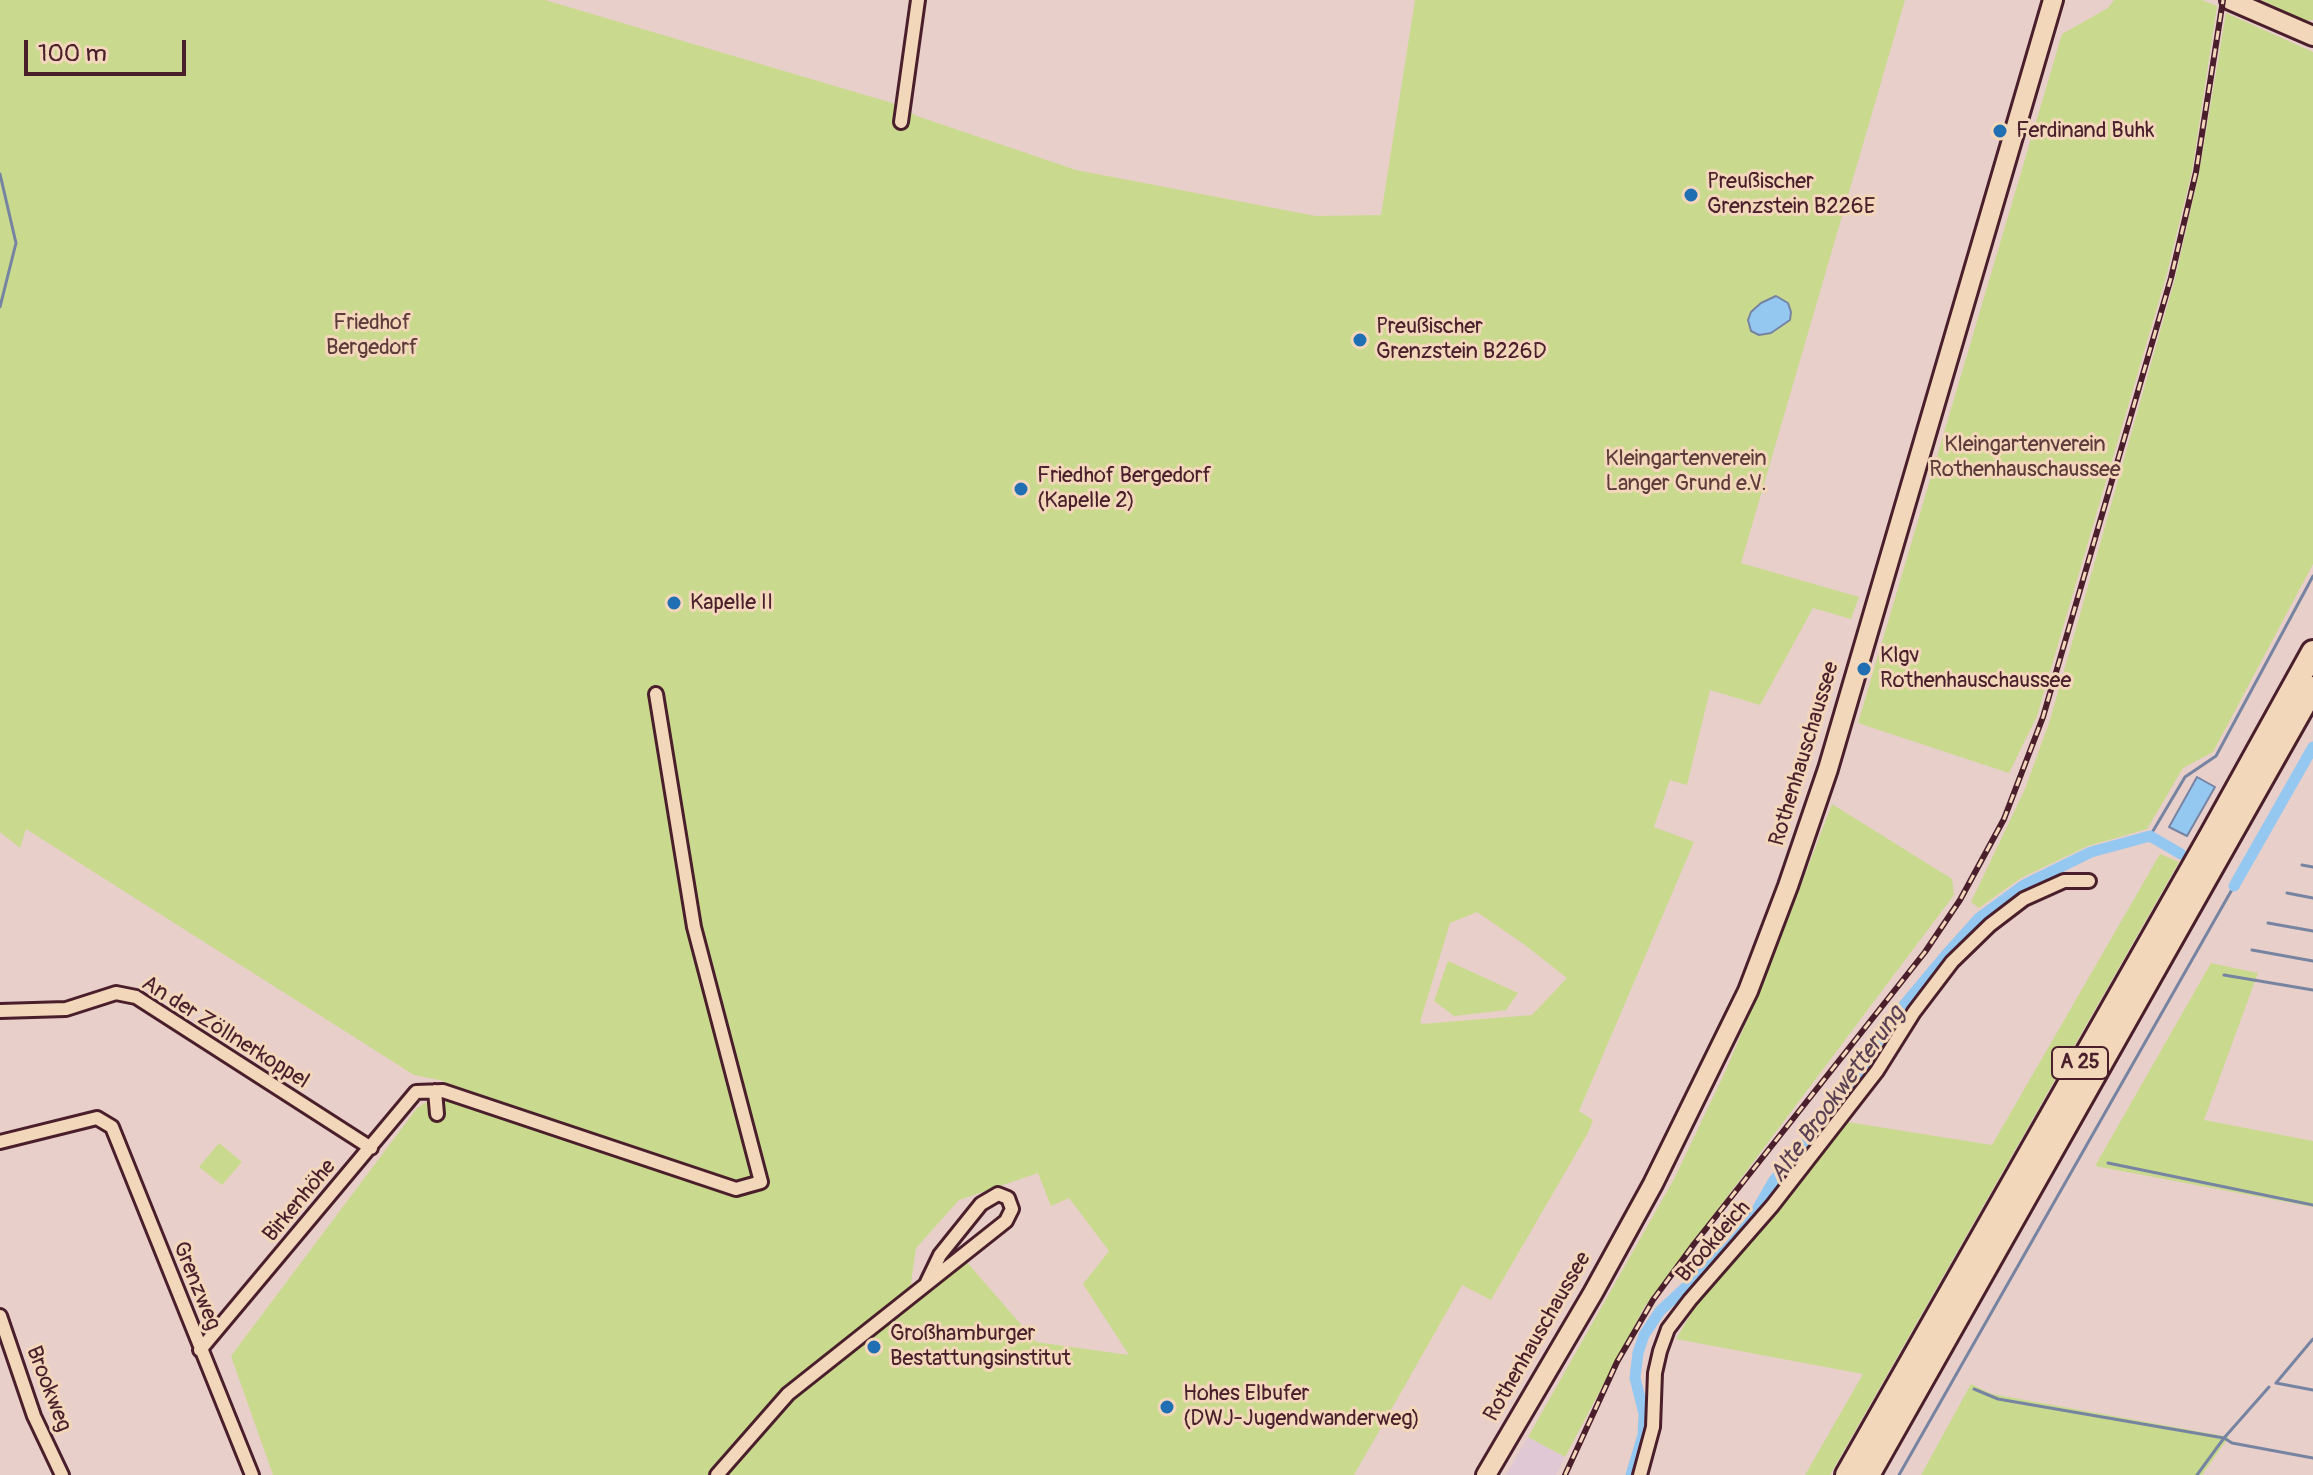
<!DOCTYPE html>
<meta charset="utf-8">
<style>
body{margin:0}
#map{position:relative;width:2313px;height:1475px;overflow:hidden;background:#e8cfc9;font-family:Pangolin,sans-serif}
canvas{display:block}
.scale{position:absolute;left:24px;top:40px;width:162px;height:36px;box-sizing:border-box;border:4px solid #4a1f2b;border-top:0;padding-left:10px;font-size:24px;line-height:28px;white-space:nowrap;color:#4a1f2b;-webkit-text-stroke:6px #f3d7ba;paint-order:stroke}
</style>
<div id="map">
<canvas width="2313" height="1475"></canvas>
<div class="scale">100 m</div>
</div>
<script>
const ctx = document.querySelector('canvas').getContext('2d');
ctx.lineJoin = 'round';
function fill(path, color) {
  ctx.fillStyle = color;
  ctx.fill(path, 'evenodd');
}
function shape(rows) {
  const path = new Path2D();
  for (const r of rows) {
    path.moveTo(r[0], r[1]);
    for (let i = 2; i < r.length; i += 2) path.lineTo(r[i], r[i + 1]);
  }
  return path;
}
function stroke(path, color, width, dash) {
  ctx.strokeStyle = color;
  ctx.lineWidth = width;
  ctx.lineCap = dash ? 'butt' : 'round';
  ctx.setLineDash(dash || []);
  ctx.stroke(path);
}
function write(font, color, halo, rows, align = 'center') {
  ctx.font = font + ' Pangolin,sans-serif';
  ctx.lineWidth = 6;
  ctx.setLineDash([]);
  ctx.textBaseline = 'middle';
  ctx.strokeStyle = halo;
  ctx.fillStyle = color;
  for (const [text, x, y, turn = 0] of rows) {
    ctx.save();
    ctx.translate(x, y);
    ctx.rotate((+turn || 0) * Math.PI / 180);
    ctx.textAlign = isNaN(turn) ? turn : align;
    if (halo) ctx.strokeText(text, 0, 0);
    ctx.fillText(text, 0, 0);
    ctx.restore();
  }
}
const built = shape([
 [1528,1437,1565,1457,1556,1475,1506,1475]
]);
const green = shape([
 [0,0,545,0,892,103,917,116,1076,170,1316,216,1381,215,1415,0,1905,0,1741,563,1859,597,1851,619,1813,608,1760,705,1710,690,1687,785,1670,780,1654,827,1694,842,1579,1111,1593,1120,1588,1133,1491,1300,1462,1285,1354,1475,724,1475,793,1396,965,1260,1036,1342,1129,1355,1083,1284,1109,1251,1069,1198,1051,1206,1038,1173,959,1200,916,1248,910,1290,787,1387,709,1475,273,1475,231,1356,417,1108,435,1097,442,1096,444,1081,414,1075,26,829,20,848,0,832],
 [1477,912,1525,945,1567,978,1532,1015,1422,1024,1420,1022,1450,923],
 [2114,0,2202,0,2217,6,2192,171,2166,277,2037,716,2009,773,1858,723,2062,34,2108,8],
 [2261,0,2313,0,2313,20,2306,21],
 [2226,13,2313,52,2313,564,2213,752,2183,768,2147,829,2088,846,2021,878,1979,908,1971,902,2025,789,2050,720,2175,279,2199,173],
 [1832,804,1952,879,1954,895,1645,1306,1565,1457,1528,1437,1674,1179,1726,1070,1771,963],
 [2160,854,2179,862,1830,1475,1805,1475,1863,1374,1676,1339,1696,1305,1778,1212,1847,1122,1992,1145],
 [1448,961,1518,993,1506,1010,1454,1016,1434,1001],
 [2211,963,2258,973,2204,1120,2313,1141,2313,1207,2095,1166],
 [219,1143,242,1162,222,1185,199,1167],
 [1971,1384,1992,1394,2229,1437,2202,1475,1921,1475]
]);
const water = shape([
 [1776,296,1788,303,1791,312,1790,320,1771,333,1759,335,1751,331,1748,320,1751,312,1761,303,1776,296],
 [2197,777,2215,787,2187,836,2169,827,2197,777]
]);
const stream = shape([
 [0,174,16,243,0,307],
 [2150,836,2185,777,2216,756,2313,576],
 [2302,865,2313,867],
 [2287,893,2313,898],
 [2268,923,2313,931],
 [2252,950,2313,961],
 [2224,975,2313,990],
 [2108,1163,2313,1205],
 [2313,1339,2276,1383,2313,1390],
 [1974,1389,1998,1399,2224,1438,2232,1443,2313,1458],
 [1899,1475,2234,886],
 [2197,1475,2224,1438,2269,1387]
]);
const canal = shape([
 [2234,886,2313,747],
 [1631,1475,1643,1435,1644,1414,1635,1378,1638,1353,1644,1335,1660,1311,1730,1246,1750,1222,1774,1180,1823,1124,1867,1065,1884,1029,1945,956,1979,918,2024,885,2091,852,2150,836,2181,854]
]);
const street = shape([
 [901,122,918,0],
 [0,1011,66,1009,116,993,136,997,371,1148],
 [435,1091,437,1114],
 [0,1142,97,1118,112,1127,252,1475],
 [0,1316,34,1416,62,1475],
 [200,1350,416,1092,443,1091,736,1189,761,1182,694,927,656,694],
 [717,1475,788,1394,1006,1221,1012,1209,1008,1198,998,1194,981,1204,940,1255,927,1282],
 [1640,1475,1653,1427,1655,1373,1660,1351,1668,1329,1690,1300,1772,1206,1877,1071,1914,1012,1952,962,1990,925,2024,899,2064,881,2089,881]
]);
const secondary = shape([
 [2230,0,2313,36],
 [1486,1475,1593,1293,1653,1184,1748,991,1788,886,1828,769,2053,0]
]);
const highway = shape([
 [1847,1475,2212,834,2313,652],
 [1868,1475,2313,688]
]);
const rail = shape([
 [1565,1475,1617,1362,1653,1300,1694,1244,1925,952,1960,900,2004,819,2043,717,2171,278,2196,172,2223,0]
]);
const markers = [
 [2000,131,8,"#1f6fb2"],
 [1691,195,8,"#1f6fb2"],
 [1360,340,8,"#1f6fb2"],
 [1021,489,8,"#1f6fb2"],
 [674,603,8,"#1f6fb2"],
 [1864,669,8,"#1f6fb2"],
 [874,1347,8,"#1f6fb2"],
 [1167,1407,8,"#1f6fb2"]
];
const shields = [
 [2080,1063,56]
];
const shieldNames = [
 ["A 25",2080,1063]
];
const poiNames = [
 ["Ferdinand Buhk",2016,131],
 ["Preußischer",1707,182],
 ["Grenzstein B226E",1707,207],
 ["Preußischer",1376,327],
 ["Grenzstein B226D",1376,352],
 ["Friedhof Bergedorf",1037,476],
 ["(Kapelle 2)",1037,501],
 ["Kapelle II",690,603],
 ["Klgv",1880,656],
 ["Rothenhauschaussee",1880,681],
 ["Großhamburger",890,1334],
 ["Bestattungsinstitut",890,1359],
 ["Hohes Elbufer",1183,1394],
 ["(DWJ-Jugendwanderweg)",1183,1419]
];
const parkNames = [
 ["Friedhof",372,323],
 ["Bergedorf",372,348],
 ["Kleingartenverein",2025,445],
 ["Rothenhauschaussee",2025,470],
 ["Kleingartenverein",1686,459],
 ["Langer Grund e.V.",1686,484]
];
const streetNames = [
 ["Rothenhauschaussee",1805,754,-73],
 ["An der Zöllnerkoppel",225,1033,32],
 ["Birkenhöhe",300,1201,-50],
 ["Brookdeich",1714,1242,-49],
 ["Grenzweg",196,1286,68],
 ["Rothenhauschaussee",1538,1337,-60],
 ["Brookweg",48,1389,69]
];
const waterNames = [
 ["Alte Brookwetterung",1838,1095,-54]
];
fill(built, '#e0c9d4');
fill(green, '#c9da8e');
fill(water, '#94c8f1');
stroke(water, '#7684a2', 2);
stroke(stream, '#7684a2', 3);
stroke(canal, '#94c8f1', 11);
stroke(street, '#4a1f2b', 18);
stroke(secondary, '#4a1f2b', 24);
stroke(highway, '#4a1f2b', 28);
stroke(street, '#f3d7ba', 12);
stroke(secondary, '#f3d7ba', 18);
stroke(highway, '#f3d7ba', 22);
stroke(rail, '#4a1f2b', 6);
stroke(rail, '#f3d7ba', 3, [9]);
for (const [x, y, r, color] of markers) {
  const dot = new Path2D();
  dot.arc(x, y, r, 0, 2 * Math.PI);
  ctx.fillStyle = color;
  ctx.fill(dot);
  stroke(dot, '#f3d7ba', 3);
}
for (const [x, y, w] of shields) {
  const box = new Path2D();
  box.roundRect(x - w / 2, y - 16, w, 32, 6);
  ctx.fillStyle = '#f3d7ba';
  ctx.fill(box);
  stroke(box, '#4a1f2b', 2);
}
write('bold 20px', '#4a1f2b', null, shieldNames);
write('22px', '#4a1f2b', '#f3d7ba', poiNames, 'left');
write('22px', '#5d3b3a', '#f3d7ba', parkNames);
write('22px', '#4a1f2b', '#f3d7ba', streetNames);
write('italic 24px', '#594153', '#f3d7ba', waterNames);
</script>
